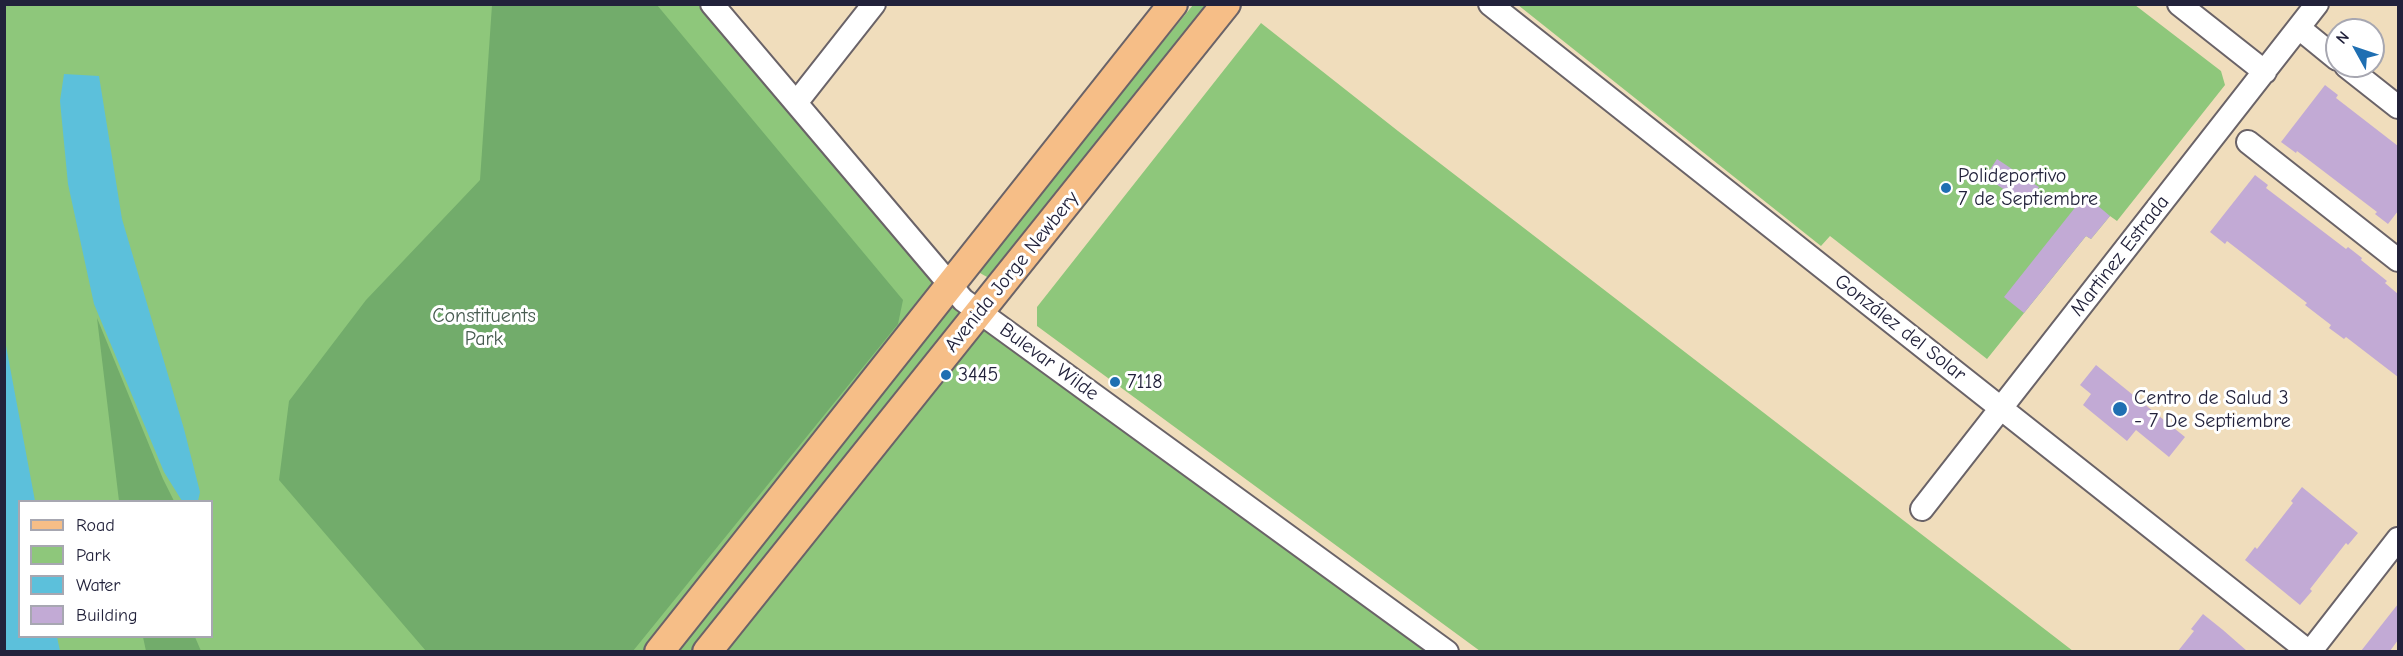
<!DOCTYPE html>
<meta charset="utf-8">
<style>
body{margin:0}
#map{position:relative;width:2403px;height:656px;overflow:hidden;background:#f0ddbc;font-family:"Comic Neue",sans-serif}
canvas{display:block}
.frame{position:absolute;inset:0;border:6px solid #22223b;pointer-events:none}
.legend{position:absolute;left:18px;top:500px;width:195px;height:138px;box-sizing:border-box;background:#fff;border:2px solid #a7a7b1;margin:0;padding:8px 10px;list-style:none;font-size:18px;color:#22223b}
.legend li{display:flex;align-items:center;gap:12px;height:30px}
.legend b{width:30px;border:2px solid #a7a7b1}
.north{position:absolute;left:2325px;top:18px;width:60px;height:60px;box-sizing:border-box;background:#fff;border:2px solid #a7a7b1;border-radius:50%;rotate:310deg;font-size:16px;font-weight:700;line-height:24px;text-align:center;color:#22223b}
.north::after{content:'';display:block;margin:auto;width:21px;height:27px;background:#1f6fb2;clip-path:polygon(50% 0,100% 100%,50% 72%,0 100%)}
</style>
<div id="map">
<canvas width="2403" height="656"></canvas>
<div class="frame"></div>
<ul class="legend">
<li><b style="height:8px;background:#f6be87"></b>Road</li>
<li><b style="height:16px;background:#8ec77b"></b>Park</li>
<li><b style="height:16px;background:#5cc0db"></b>Water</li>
<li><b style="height:16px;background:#c2aad5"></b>Building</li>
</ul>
<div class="north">N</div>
</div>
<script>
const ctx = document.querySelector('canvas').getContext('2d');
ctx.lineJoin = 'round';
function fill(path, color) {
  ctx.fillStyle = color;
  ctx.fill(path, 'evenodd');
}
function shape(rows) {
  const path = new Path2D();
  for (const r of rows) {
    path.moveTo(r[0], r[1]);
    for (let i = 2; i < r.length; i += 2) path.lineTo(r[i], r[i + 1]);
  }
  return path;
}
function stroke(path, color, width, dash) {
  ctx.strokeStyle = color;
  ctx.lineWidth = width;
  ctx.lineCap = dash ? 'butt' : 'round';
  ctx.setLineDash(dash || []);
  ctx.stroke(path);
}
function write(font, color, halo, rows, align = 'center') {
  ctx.font = font + ' "Comic Neue",sans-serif';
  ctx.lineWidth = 6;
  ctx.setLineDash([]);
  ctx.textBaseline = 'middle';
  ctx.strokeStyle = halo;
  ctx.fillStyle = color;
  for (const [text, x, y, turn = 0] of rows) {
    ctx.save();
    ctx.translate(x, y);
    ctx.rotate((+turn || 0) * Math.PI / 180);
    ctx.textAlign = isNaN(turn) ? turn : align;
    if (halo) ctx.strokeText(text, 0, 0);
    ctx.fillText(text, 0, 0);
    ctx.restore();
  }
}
const green = shape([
 [4,5,712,5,949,285,1447,651,5,651],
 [20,502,212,502,212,636,20,636],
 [1193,5,1215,5,994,276,987,277,980,273,981,265],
 [1518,5,2135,5,2221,71,2225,85,2117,221,2110,216,2091,239,2086,236,1987,359,1830,236,1821,246],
 [1261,23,1398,131,2073,651,1480,651,1037,326,1037,307]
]);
const forest = shape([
 [492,5,657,5,903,300,898,324,633,651,426,651,279,480,289,401,366,300,480,180],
 [97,318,163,479,174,501,119,501],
 [143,637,195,637,201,651,146,651]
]);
const water = shape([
 [64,74,99,76,122,219,184,429,200,492,198,501,182,501,164,472,94,304,68,184,60,101],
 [4,335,35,501,20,502,20,636,57,637,60,651,5,651]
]);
const building = shape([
 [2325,85,2338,95,2336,98,2398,146,2398,211,2388,224,2375,214,2377,212,2297,151,2296,153,2281,142],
 [1997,159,2039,187,2028,205,1985,177],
 [2255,175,2268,185,2266,188,2346,249,2348,247,2362,258,2361,260,2387,281,2385,283,2398,294,2398,377,2346,337,2344,339,2329,328,2331,325,2305,305,2307,303,2227,241,2225,244,2210,232],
 [2085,195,2110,216,2091,239,2086,236,2024,313,2004,297],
 [2096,365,2185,437,2169,457,2136,430,2127,441,2083,405,2091,394,2080,385],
 [2302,487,2358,533,2348,545,2346,543,2310,589,2312,591,2300,605,2245,560,2255,547,2257,549,2293,503,2291,501],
 [2398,604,2398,640,2390,651,2361,651],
 [2203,614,2223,630,2247,651,2178,651,2194,631,2191,629]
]);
const minor = shape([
 [712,4,963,300,1447,652],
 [1490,4,2309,652],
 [2179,4,2265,72],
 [2299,28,2337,59],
 [2346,66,2398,107],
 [796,103,874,4],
 [2248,142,2398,260],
 [1922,509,2317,4],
 [2310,652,2398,539]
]);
const major = shape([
 [659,652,1173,4],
 [707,652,1226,4]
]);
const markers = [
 [1946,188,6,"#1f6fb2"],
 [946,375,6,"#1f6fb2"],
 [1115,382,6,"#1f6fb2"],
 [2120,409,8,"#1f6fb2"]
];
const poiNames = [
 ["Polideportivo",1958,176],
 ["7 de Septiembre",1958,199],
 ["3445",958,375],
 ["7118",1127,382],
 ["Centro de Salud 3",2134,398],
 ["- 7 De Septiembre",2134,421]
];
const streetNames = [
 ["Martinez Estrada",2120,256,-52],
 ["Avenida Jorge Newbery",1012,272,-51],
 ["González del Solar",1900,328,38],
 ["Bulevar Wilde",1049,362,36]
];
const parkNames = [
 ["Constituents",484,316],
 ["Park",484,339]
];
fill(green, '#8ec77b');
fill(forest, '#72ac6b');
fill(water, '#5cc0db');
fill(building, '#c2aad5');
stroke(minor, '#6a6368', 26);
stroke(major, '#6a6368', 32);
stroke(minor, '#fff', 22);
stroke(major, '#f6be87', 28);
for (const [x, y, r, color] of markers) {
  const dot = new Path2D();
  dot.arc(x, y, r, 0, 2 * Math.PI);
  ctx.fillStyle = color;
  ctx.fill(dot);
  stroke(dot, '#fff', 2);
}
write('20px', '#22223b', '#fff', poiNames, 'left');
write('20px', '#22223b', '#fff', streetNames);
write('20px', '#485c51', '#fff', parkNames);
</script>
